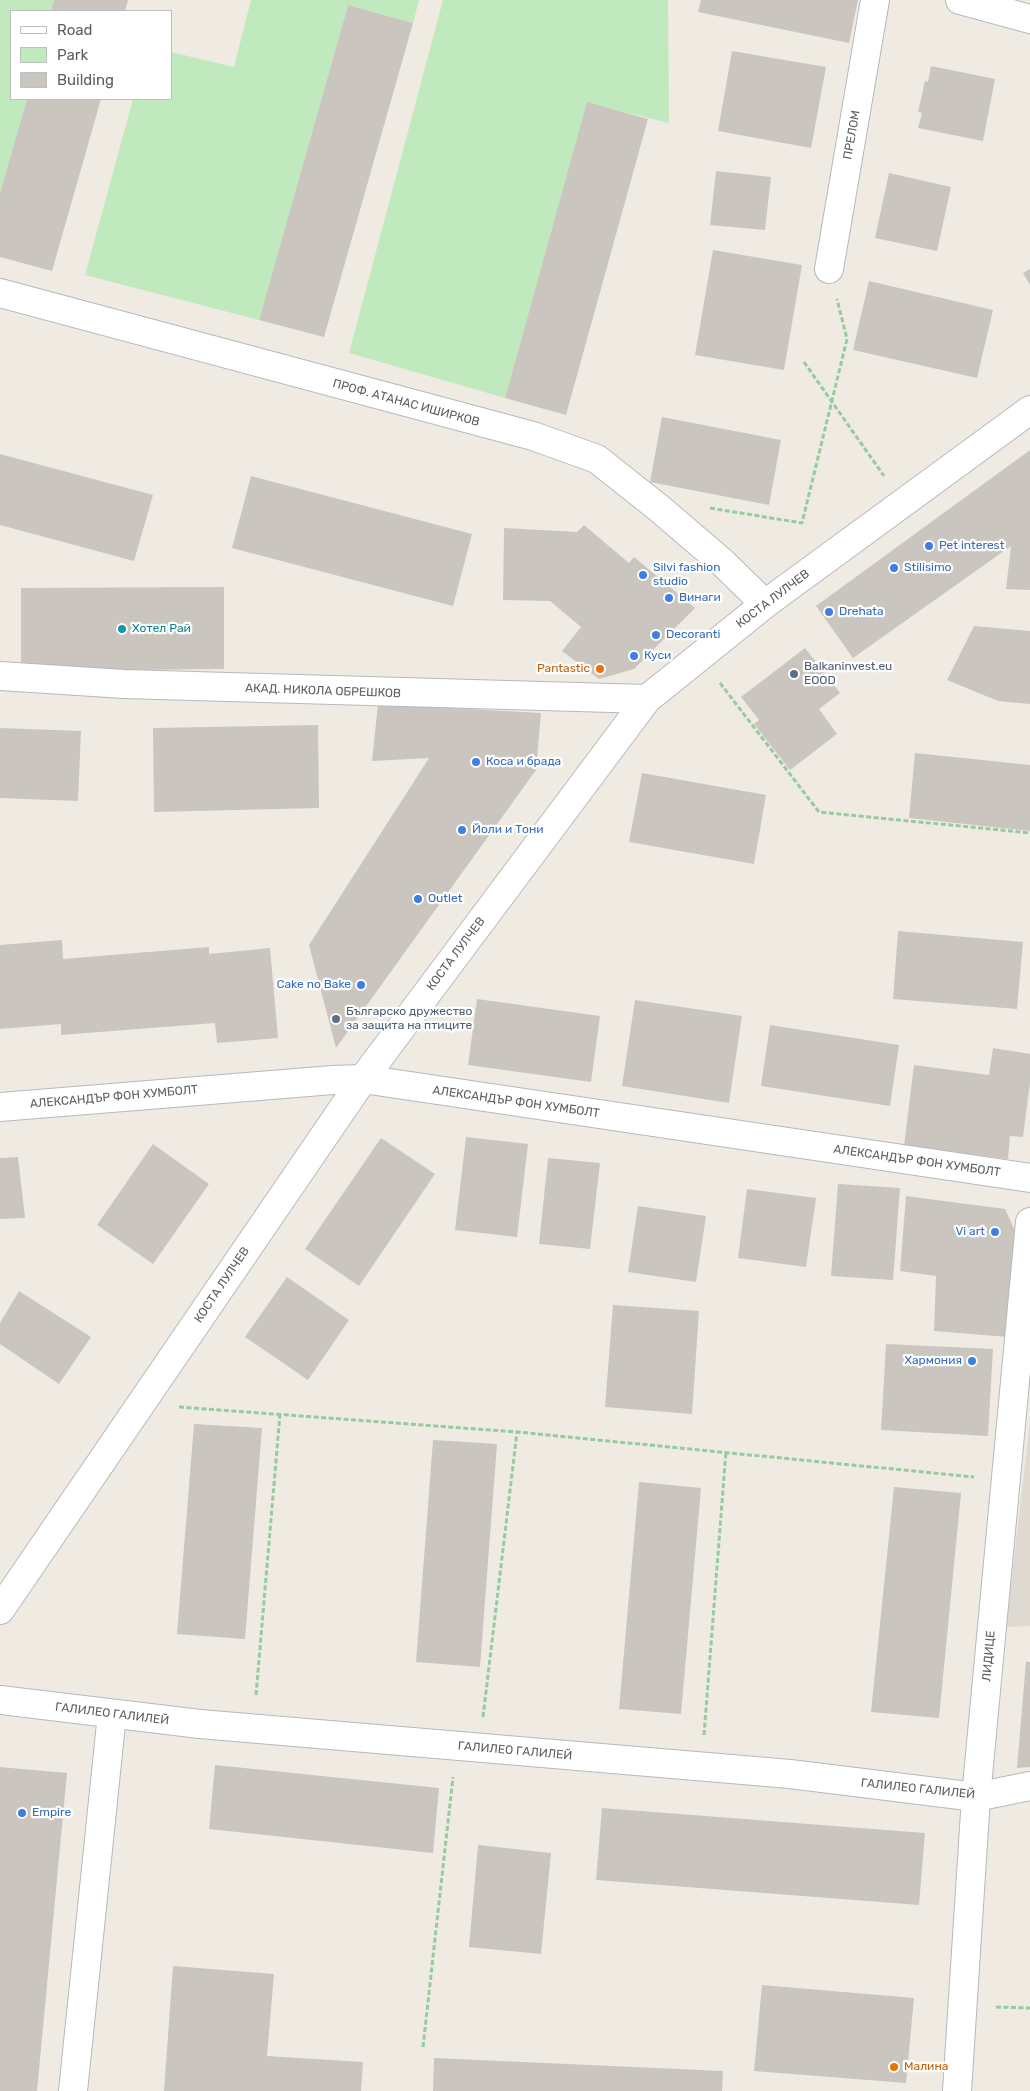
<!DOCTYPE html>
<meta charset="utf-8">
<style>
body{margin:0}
#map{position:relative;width:1030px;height:2091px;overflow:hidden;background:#efebe2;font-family:Rubik,sans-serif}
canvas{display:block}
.legend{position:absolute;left:10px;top:10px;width:162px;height:90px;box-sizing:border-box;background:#fff;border:1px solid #bdbfc1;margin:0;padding:6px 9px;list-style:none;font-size:15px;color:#5b6065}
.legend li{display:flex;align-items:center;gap:10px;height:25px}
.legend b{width:25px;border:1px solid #bdbfc1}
</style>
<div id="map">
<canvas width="1030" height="2091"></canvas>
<ul class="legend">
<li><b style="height:6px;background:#fff"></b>Road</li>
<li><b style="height:14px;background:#c0e9bd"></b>Park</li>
<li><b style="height:14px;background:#cac6bf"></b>Building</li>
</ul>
</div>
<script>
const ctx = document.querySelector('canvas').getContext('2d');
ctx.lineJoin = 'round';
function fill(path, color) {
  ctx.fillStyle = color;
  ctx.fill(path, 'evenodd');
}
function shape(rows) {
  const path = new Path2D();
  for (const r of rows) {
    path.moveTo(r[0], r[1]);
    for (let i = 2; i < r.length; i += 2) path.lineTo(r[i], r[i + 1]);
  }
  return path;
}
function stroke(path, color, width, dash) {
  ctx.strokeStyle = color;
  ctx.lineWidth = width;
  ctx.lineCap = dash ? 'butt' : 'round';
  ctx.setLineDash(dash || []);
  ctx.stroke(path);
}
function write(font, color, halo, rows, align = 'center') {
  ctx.font = font + ' Rubik,sans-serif';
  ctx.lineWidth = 4.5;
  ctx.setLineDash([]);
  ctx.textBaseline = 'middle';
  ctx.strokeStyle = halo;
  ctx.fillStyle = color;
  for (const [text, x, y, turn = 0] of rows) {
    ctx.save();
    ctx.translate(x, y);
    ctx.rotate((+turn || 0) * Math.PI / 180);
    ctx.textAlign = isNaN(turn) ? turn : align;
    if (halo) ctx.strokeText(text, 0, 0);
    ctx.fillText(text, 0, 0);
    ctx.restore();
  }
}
const education = shape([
 [1030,1421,1030,1626,1006,1627]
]);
const green = shape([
 [0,0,54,0,51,11,11,11,11,99,27,99,0,193],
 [251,0,419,0,413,23,348,5,259,320,85,275,133,99,171,99,171,52,234,67],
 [443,0,668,0,669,123,587,103,505,398,349,353]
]);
const building = shape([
 [54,0,128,0,125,11,51,11],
 [701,0,858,0,849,43,698,12],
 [348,5,413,23,324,337,259,320],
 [732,51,826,67,811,148,718,131],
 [931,66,995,79,983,141,918,128,922,113,918,112,925,81,928,82],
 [27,99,101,99,52,271,0,257,0,193],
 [587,102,648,119,566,415,505,398],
 [716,171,771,177,765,230,710,225],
 [889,173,951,187,937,251,875,238],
 [713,250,802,265,784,370,695,355],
 [1030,269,1030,285,1023,273],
 [869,281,993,310,977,378,853,350],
 [662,417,781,440,769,505,650,482],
 [1030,450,1030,590,1006,589,1011,546,853,658,816,606],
 [0,454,153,495,134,561,0,525],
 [251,476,472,534,453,606,232,548],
 [584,525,629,563,634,557,695,608,634,669,599,679,562,651,581,627,550,601,503,600,504,528,577,532],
 [224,587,224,669,21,671,21,588],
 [974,626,1030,631,1030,704,998,701,947,680],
 [805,648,840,693,819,709,837,734,790,770,754,724,759,720,741,697],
 [378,704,541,713,536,770,336,1048,309,945,429,758,372,761],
 [318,725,319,808,154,812,153,728],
 [0,728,81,731,78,801,0,798],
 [915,753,1030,765,1030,831,909,818],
 [642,773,766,795,754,864,629,842],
 [898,931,1023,942,1017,1009,893,999],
 [62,940,63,959,209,947,209,954,270,948,278,1038,217,1043,215,1023,61,1035,61,1024,0,1029,0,945],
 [477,999,600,1016,591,1082,468,1065],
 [635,1000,742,1016,729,1103,622,1086],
 [770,1025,899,1045,890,1106,761,1086],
 [993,1048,1030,1054,1030,1082,1023,1137,1010,1136,1008,1159,904,1146,914,1065,989,1075],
 [466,1137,528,1144,517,1237,455,1230],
 [381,1138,435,1174,359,1286,305,1249],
 [153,1144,209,1184,153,1264,97,1225],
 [18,1157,25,1218,0,1219,0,1158],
 [548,1158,600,1163,590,1249,539,1244],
 [838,1184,900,1188,893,1280,831,1276],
 [747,1189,816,1198,806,1267,738,1258],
 [906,1196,1005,1209,1015,1231,1008,1337,934,1331,936,1276,900,1271],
 [638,1206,706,1216,696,1282,628,1272],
 [287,1277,349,1320,308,1380,245,1337],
 [19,1291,91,1337,59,1384,0,1344,0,1323],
 [613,1305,699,1311,692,1414,605,1407],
 [886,1344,993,1349,988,1436,881,1430],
 [194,1424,262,1428,245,1639,177,1634],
 [433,1440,497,1444,480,1667,416,1662],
 [639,1482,701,1488,681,1714,619,1709],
 [894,1487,961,1493,939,1718,871,1712],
 [1026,1662,1030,1662,1030,1767,1017,1768],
 [215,1765,439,1788,433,1853,209,1829],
 [0,1767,67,1773,37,2091,0,2091],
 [602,1808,925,1833,919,1905,596,1880],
 [478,1845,551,1853,541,1954,469,1947],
 [173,1966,274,1974,267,2056,363,2062,361,2091,164,2091],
 [762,1985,914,1998,906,2083,754,2071],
 [434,2058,723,2071,722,2091,433,2091]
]);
const path = shape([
 [804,362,884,476],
 [710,508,802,523,847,339,837,299],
 [720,683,819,812,1030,833],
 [179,1407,517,1432,974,1477],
 [256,1695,280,1414],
 [483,1717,517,1432],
 [704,1735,726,1451],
 [996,2007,1030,2008],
 [423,2047,453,1777]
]);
const minor = shape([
 [960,0,1030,19],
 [829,269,875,0],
 [0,293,533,436,597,459,660,509,723,563,765,604],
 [0,676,124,684,647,699],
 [0,1107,333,1080,363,1079,1030,1178],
 [0,1610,363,1079,647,699,765,604,1030,410],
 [0,1700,200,1724,790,1774,976,1797,1030,1786],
 [73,2091,112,1714],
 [957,2091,976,1797,1030,1222]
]);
const markers = [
 [929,546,5,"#3f7fe0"],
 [894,568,5,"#3f7fe0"],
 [643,575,5,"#3f7fe0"],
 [669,598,5,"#3f7fe0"],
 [829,612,5,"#3f7fe0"],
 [122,629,5,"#0f9aa8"],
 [656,635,5,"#3f7fe0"],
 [634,656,5,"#3f7fe0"],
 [600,669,5,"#e8710a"],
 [794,674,5,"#5c6f8a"],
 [476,762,5,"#3f7fe0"],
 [462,830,5,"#3f7fe0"],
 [418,899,5,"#3f7fe0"],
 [361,985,5,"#3f7fe0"],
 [336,1019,5,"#5c6f8a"],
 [995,1232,5,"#3f7fe0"],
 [972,1361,5,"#3f7fe0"],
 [22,1813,5,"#3f7fe0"],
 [894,2067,5,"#e8710a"]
];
const streetNames = [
 ["ПРЕЛОМ",852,135,-80],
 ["ПРОФ. АТАНАС ИШИРКОВ",406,403,15],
 ["КОСТА ЛУЛЧЕВ",773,599,-37],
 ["АКАД. НИКОЛА ОБРЕШКОВ",323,691,2],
 ["КОСТА ЛУЛЧЕВ",456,954,-53],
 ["АЛЕКСАНДЪР ФОН ХУМБОЛТ",114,1097,-5],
 ["АЛЕКСАНДЪР ФОН ХУМБОЛТ",516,1102,8],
 ["АЛЕКСАНДЪР ФОН ХУМБОЛТ",917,1161,8],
 ["КОСТА ЛУЛЧЕВ",222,1285,-56],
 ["ЛИДИЦЕ",989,1656,-85],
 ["ГАЛИЛЕО ГАЛИЛЕЙ",112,1714,7],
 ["ГАЛИЛЕО ГАЛИЛЕЙ",515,1751,5],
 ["ГАЛИЛЕО ГАЛИЛЕЙ",918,1789,6]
];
const shopNames = [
 ["Pet interest",939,546],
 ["Silvi fashion",653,568],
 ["studio",653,582],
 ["Stilisimo",904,568],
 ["Винаги",679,598],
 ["Drehata",839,612],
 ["Decoranti",666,635],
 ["Куси",644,656],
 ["Коса и брада",486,762],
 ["Йоли и Тони",472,830],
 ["Outlet",428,899],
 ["Cake no Bake",351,985,"right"],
 ["Vi art",985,1232,"right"],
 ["Хармония",962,1361,"right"],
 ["Empire",32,1813]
];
const cultureNames = [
 ["Хотел Рай",132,629]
];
const serviceNames = [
 ["Balkaninvest.eu",804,667],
 ["EOOD",804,681],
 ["Българско дружество",346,1012],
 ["за защита на птиците",346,1026]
];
const foodNames = [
 ["Pantastic",590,669],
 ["Малина",904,2067,"left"]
];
fill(education, '#dfdad1');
fill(green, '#c0e9bd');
fill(building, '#cac6bf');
stroke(minor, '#b5b9be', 30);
stroke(path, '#95cba0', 3, [5, 2.5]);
stroke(minor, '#fff', 28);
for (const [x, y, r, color] of markers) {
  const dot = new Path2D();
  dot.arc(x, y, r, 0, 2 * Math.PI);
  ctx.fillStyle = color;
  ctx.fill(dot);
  stroke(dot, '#fff', 2);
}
write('12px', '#5b6065', '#fff', streetNames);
write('12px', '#366cbe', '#fff', shopNames, 'left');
write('12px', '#0d838f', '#fff', cultureNames, 'left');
write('12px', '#4e5e75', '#fff', serviceNames, 'left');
write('12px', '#c56008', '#fff', foodNames, 'right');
</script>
